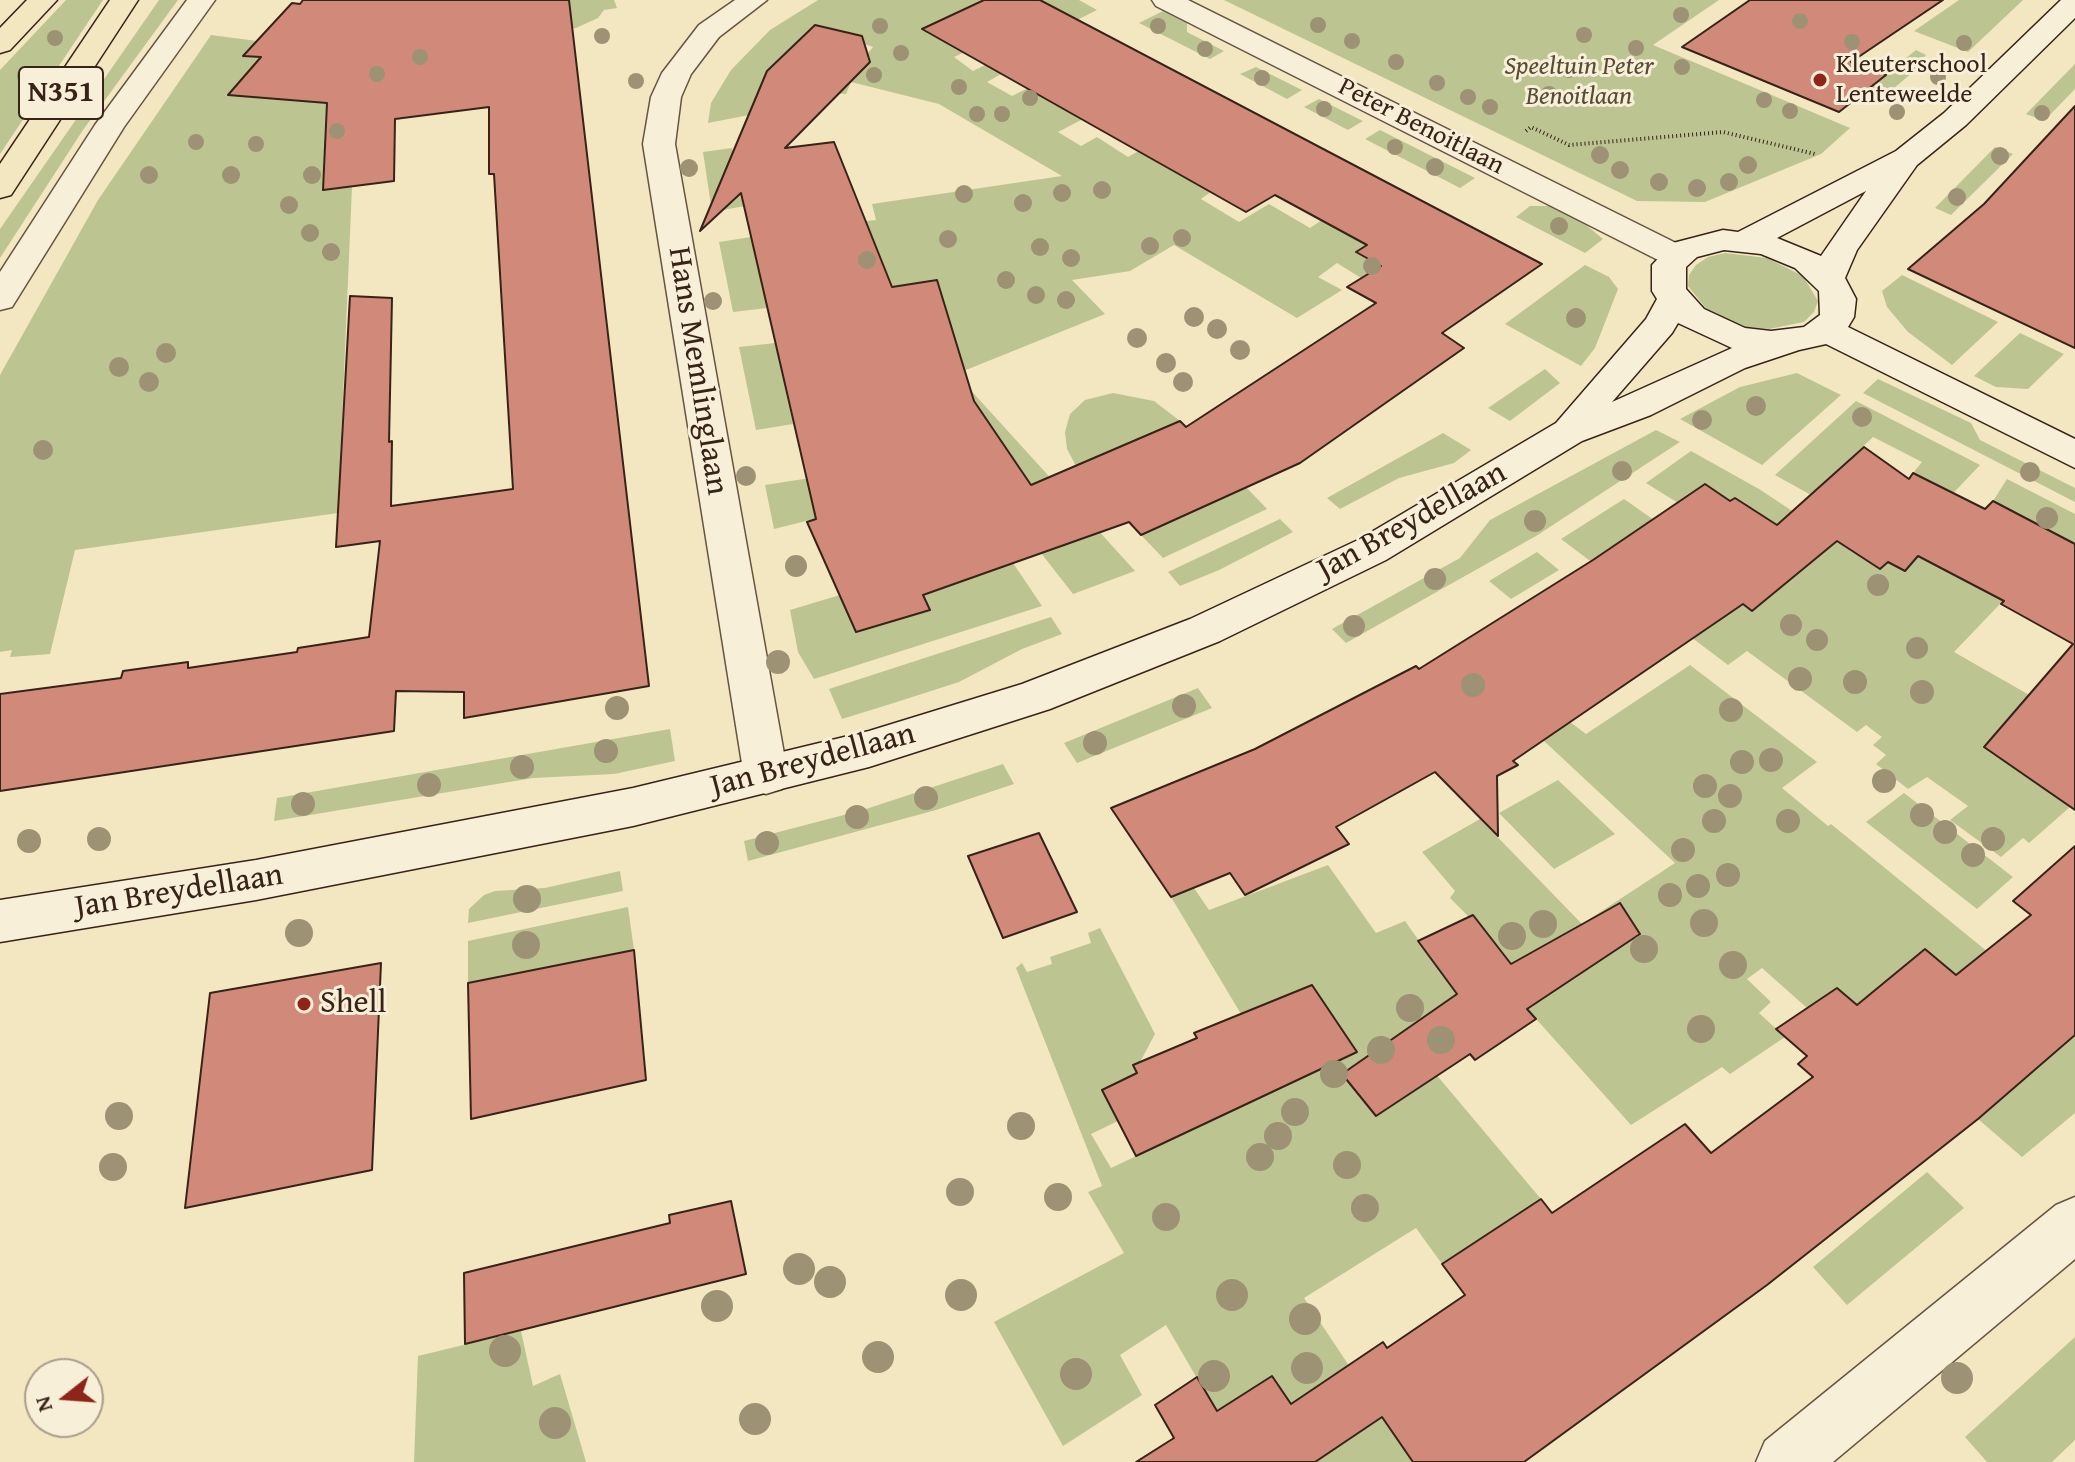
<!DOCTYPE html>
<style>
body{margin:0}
#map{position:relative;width:2075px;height:1462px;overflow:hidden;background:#f2e7c1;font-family:"Gentium Book Plus",serif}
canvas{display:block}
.north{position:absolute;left:24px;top:1358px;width:80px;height:80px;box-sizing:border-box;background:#f7efd7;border:2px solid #ab9d8b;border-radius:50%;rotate:253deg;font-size:22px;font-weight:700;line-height:32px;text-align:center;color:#382318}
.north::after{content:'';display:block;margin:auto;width:28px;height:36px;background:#8f2418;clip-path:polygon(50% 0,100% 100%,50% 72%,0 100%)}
</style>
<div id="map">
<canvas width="2075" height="1462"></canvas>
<div class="north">N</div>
</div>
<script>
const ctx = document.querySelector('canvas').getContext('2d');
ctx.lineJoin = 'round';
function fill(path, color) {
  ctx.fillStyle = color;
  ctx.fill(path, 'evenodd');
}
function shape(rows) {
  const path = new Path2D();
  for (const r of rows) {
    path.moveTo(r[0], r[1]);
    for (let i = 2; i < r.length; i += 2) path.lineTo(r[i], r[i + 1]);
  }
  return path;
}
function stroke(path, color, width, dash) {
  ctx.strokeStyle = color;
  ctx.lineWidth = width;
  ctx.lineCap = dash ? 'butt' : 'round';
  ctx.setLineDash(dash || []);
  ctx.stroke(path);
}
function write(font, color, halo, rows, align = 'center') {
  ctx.font = font + ' "Gentium Book Plus",serif';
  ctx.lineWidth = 6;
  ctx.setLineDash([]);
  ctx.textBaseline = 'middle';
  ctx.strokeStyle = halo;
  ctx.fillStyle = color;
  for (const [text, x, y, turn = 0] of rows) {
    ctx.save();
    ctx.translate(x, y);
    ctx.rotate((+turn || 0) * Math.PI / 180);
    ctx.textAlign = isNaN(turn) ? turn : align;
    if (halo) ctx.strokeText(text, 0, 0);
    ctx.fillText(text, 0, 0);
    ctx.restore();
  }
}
const green = shape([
 [66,0,103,0,0,154,0,70],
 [159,0,178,0,83,130,0,258,0,229],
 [570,0,614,0,617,8,604,10,598,18,576,28,549,33],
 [818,0,984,0,973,5,987,42,954,57,973,71,987,64,1003,73,987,82,1012,96,1028,88,1085,118,1058,132,1081,146,1097,137,1128,157,1167,135,1193,150,1165,167,1179,175,1194,167,1212,191,1201,199,1239,222,1269,204,1310,228,1322,220,1375,240,1356,253,1381,266,1361,278,1337,263,1318,277,1342,290,1297,318,1174,245,1130,271,1072,280,1105,314,956,374,1135,571,1073,594,1041,553,1013,563,1042,606,814,679,798,652,790,610,840,595,856,631,930,611,878,503,774,529,765,485,888,466,936,280,886,288,866,221,876,220,872,204,1062,176,939,104,851,82,846,94,797,92,749,115,708,123,711,103,731,70,770,30],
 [815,25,845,32,842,36,873,47,863,59,871,62,850,82,815,74,786,53],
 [1040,0,1079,0,1097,10,1077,20],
 [1224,0,1719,0,1653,45,1850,128,1821,154,1705,202,1637,201],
 [1959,0,2023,0,1968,52,1914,31],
 [1163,11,1187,23,1187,32,1224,51,1210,59,1139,23],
 [211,35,257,41,243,56,261,57,230,95,295,100,309,85,365,64,323,183,323,190,352,187,338,513,75,550,50,654,10,657,12,650,0,652,0,375,98,200],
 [1916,50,1926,55,1921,61,1924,63,1876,103,1859,96],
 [2075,64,2075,89,2044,121,2026,114],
 [1256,67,1302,90,1287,99,1240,74],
 [1319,99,1363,121,1348,130,1304,107],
 [1380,130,1475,178,1460,188,1365,139],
 [1995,147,2013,154,1951,215,1935,208],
 [732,148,745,206,712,212,703,152],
 [1530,206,1550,206,1585,224,1603,239,1585,253,1516,217],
 [751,237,767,308,733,312,719,242],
 [1725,253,1767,258,1803,276,1818,301,1814,312,1804,322,1769,329,1747,327,1708,311,1688,286,1689,275,1696,265,1708,257],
 [1585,265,1609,277,1618,289,1595,348,1581,366,1505,324],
 [1902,275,1998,322,1952,365,1908,332,1887,307,1882,291],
 [2020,333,2064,354,2028,389,1996,387,1974,376],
 [775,343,793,424,756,430,739,347],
 [1545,369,1560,383,1510,421,1488,408],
 [1797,373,1841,395,1762,465,1680,419,1740,387],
 [1878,379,1971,423,1980,440,2075,488,2075,502,1863,393],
 [1113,393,1154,401,1180,421,1076,466,1067,449,1065,432,1070,414,1085,400],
 [1856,401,1980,465,1904,545,1916,475,1913,473,1922,462,1873,437,1811,495,1775,475],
 [1656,430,1680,442,1536,536,1346,643,1332,629,1460,558,1490,520],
 [1443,433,1471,450,1454,463,1399,478,1340,509,1327,498],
 [1691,451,1759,489,1880,569,1888,562,1918,556,1945,570,1963,550,2024,579,1954,652,2059,712,1996,733,1983,746,2070,807,2029,843,2023,838,2001,857,1950,820,1968,806,1927,777,1908,789,1876,764,1886,755,1873,745,1882,737,1866,725,1857,732,1747,651,1728,665,1561,539,1624,499,1654,520,1699,574,1752,610,1801,541,1735,498,1730,501,1678,503,1646,483],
 [2007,479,2075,514,2075,544,1993,501],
 [1246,487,1267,509,1163,558,1141,535],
 [1280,519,1293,532,1219,570,1180,586,1168,572],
 [1537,552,1559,570,1511,599,1489,581],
 [1051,617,1062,634,1022,649,959,682,900,701,842,719,829,689],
 [1690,665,1817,762,1782,788,1828,826,1831,824,2075,1023,1985,952,1956,975,1925,949,1860,1008,1837,988,1807,1008,1762,968,1747,979,1771,1002,1759,1013,1785,1037,1730,1074,1722,1067,1631,1125,1495,973,1469,917,1450,898,1455,891,1422,852,1480,819,1582,924,1675,863,1472,674,1570,722,1586,734],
 [1198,688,1212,708,1077,763,1064,743],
 [670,729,675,761,614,774,533,778,274,821,277,798],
 [1003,764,1014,784,936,810,748,861,744,841,863,810],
 [1558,780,1615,834,1554,869,1499,813],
 [1904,793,2013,877,1977,909,1866,822],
 [1328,865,1376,933,1405,921,1457,994,1402,1034,1541,1199,1442,1264,1416,1228,1304,1298,1413,1462,1315,1462,1320,1459,1314,1441,1272,1376,1216,1411,1166,1325,1120,1355,1142,1395,1063,1446,994,1322,1124,1253,1088,1192,1102,1186,1016,968,1022,963,1027,972,1052,964,1050,957,1091,943,1088,933,1100,928,1155,1034,1140,1062,1133,1065,1137,1073,1102,1090,1118,1121,1091,1134,1111,1168,1356,1052,1312,985,1241,1014,1171,897,1194,888,1209,910],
 [620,871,623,891,468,923,469,909,484,895,495,891,545,888],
 [628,907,634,950,468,983,468,941],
 [2075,1035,2075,1113,2022,1157,1978,1119],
 [1927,1172,1964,1208,1847,1305,1813,1267],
 [521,1331,533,1386,560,1374,586,1462,414,1462,418,1356],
 [2075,1337,2075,1440,2052,1462,1987,1462,1965,1437]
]);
const building = shape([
 [303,0,569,0,649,686,464,718,464,692,396,691,394,731,0,791,0,694,121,678,123,671,188,662,188,668,297,652,298,648,369,637,380,541,336,547,350,296,392,298,389,442,392,441,391,506,513,489,494,174,489,174,489,107,395,119,394,181,323,190,327,103,228,95,261,57,243,56,292,3,300,4,303,0],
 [984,0,1040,0,1542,264,1442,333,1464,348,1300,463,1141,535,1129,522,923,595,930,610,856,632,807,522,816,519,741,193,700,231,767,71,815,25,862,36,870,62,785,148,834,142,892,287,937,280,974,401,1031,485,1180,421,1186,427,1376,303,1347,287,1381,266,1356,252,1367,245,1275,195,1246,212,922,29,984,0],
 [1750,0,1943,0,1851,62,1886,75,1839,112,1682,47,1750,0],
 [2075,106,2075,348,1908,269,1984,204,2075,106],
 [1864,447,1909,479,1913,473,1985,509,1993,501,2075,544,2075,810,1984,747,2073,644,2001,604,2004,601,1918,556,1905,571,1888,562,1880,569,1837,541,1752,611,1743,604,1513,761,1518,765,1497,776,1498,836,1435,772,1336,827,1349,844,1245,895,1230,873,1171,897,1111,808,1255,749,1416,666,1419,669,1593,560,1705,484,1730,501,1735,498,1777,525,1864,447],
 [1039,833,1077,912,1003,938,968,856,1039,833],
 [2075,846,2075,1035,1978,1119,1767,1285,1524,1462,1413,1462,1382,1417,1315,1462,1136,1462,1174,1438,1155,1405,1197,1377,1217,1411,1272,1376,1291,1404,1383,1342,1387,1348,1465,1295,1442,1264,1541,1199,1552,1213,1685,1124,1711,1153,1813,1077,1798,1064,1807,1056,1776,1029,1837,988,1857,1005,1925,949,1956,975,2031,915,2013,901,2075,846],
 [1620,903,1640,934,1527,1009,1536,1019,1475,1060,1470,1054,1376,1116,1342,1074,1457,994,1418,941,1473,915,1511,964,1620,903],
 [634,950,646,1080,471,1119,468,983,634,950],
 [381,963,372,1170,185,1208,210,993,381,963],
 [1312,985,1357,1052,1136,1156,1102,1090,1137,1073,1133,1065,1197,1038,1194,1033,1312,985],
 [731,1201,746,1274,465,1344,464,1273,670,1223,669,1215,731,1201]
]);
const path = shape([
 [1526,131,1531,127,1569,145,1723,132,1815,154]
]);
const street = shape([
 [187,0,215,0,124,127,12,307,0,310,0,272,95,125,187,0],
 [735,0,767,0,719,37,691,74,681,97,675,144,788,776,782,789,766,794,750,789,744,776,643,144,651,97,662,73,699,25,735,0],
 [1152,0,1188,0,1688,249,1693,256,1688,263,1676,266,1664,263,1156,6,1152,0],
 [2075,1197,2075,1259,1833,1462,1756,1462,1765,1441,2056,1205,2075,1197]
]);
const secondary = shape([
 [2061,0,2075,0,2075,18,1966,125,1917,165,1857,250,1845,278,1856,299,1854,317,1848,327,2075,439,2075,468,1826,344,1799,350,1745,368,1651,415,1582,441,1386,560,1220,641,1050,709,869,767,633,826,256,900,0,942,0,900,256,860,633,788,869,731,1022,684,1190,619,1358,540,1556,423,1646,319,1657,299,1652,291,1652,265,1673,243,1723,230,1738,232,1896,151,1944,113,2061,0],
 [1866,191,1821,256,1777,238,1866,191],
 [1724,250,1761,254,1795,268,1819,291,1820,315,1804,327,1771,331,1745,328,1704,309,1686,289,1686,267,1697,257,1724,250],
 [1678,323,1732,348,1612,402,1672,333,1678,323]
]);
const primary = shape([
 [27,0,57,0,10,50,0,53,0,28,27,0],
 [110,0,138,0,11,195,0,198,0,164,110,0]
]);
const trees = [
 [1681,15,8],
 [1800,21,8],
 [1318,25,8],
 [880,26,8],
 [1158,26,8],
 [1584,35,8],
 [602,36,8],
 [55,38,8],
 [1352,41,8],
 [1852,42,8],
 [1964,43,8],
 [1636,48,8],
 [1205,49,8],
 [901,53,8],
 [420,57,8],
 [1396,62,8],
 [1682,67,8],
 [1569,70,8],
 [377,74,8],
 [874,75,8],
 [25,76,8],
 [1938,77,8],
 [1262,78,8],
 [636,81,8],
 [1437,83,8],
 [959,87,8],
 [1549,94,8],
 [1468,97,8],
 [1030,98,8],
 [1764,100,8],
 [1490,107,8],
 [1324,109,8],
 [1790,111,8],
 [1897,112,8],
 [2042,113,8],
 [977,114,8],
 [1002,114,8],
 [337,131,8],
 [196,142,8],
 [256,144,8],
 [1395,147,8],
 [1600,155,9],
 [2000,156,9],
 [1748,165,9],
 [1435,167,9],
 [689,168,9],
 [1620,170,9],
 [149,175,9],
 [231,175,9],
 [312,175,9],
 [1659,182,9],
 [1729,182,9],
 [1697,188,9],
 [1102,190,9],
 [1062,193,9],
 [964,194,9],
 [1957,197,9],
 [1023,203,9],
 [289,205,9],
 [1559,226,9],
 [310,233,9],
 [1182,238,9],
 [948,239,9],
 [1150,246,9],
 [1040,247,9],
 [331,252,9],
 [1071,258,9],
 [867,260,9],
 [1372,266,9],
 [1006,280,9],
 [1036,295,9],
 [1066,300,9],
 [713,301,9],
 [1194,317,10],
 [1576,318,10],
 [1217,329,10],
 [1137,338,10],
 [1240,350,10],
 [166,353,10],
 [1166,363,10],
 [119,367,10],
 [149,382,10],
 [1183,382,10],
 [1756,406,10],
 [1862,417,10],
 [1702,420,10],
 [43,450,10],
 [1622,471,10],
 [2030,472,10],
 [746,476,10],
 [2047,518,11],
 [1535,521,11],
 [796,566,11],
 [1435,579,11],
 [1878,585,11],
 [1791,625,11],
 [1354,626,11],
 [1817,640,11],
 [1917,648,11],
 [778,662,12],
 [1800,679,12],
 [1855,682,12],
 [1473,685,12],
 [1922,692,12],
 [1184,706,12],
 [617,708,12],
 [1731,710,12],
 [1095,743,12],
 [606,751,12],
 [1771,760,12],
 [1742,762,12],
 [522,767,12],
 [1884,781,12],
 [429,785,12],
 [1705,786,12],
 [1730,796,12],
 [926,798,12],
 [303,804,12],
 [1922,815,12],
 [857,817,12],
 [1714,821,12],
 [1788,821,12],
 [1945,832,12],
 [99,839,12],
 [1993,839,12],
 [29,841,12],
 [767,843,12],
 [1683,850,12],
 [1973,855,12],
 [1728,875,12],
 [1698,886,12],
 [1670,895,12],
 [527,899,14],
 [1704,923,14],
 [1543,924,14],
 [299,933,14],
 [1512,936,14],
 [526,945,14],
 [1644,949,14],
 [1733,965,14],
 [1410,1008,14],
 [1701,1029,14],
 [1441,1040,14],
 [1381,1050,14],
 [1334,1074,14],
 [1295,1112,14],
 [119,1116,14],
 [1021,1126,14],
 [1278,1136,14],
 [1260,1157,14],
 [1347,1165,14],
 [113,1167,14],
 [960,1192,14],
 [1058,1197,14],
 [1365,1208,14],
 [1166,1217,14],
 [799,1269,16],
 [830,1282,16],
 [961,1295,16],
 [1232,1295,16],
 [717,1306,16],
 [1305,1319,16],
 [505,1351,16],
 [878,1357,16],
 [1307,1368,16],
 [1076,1374,16],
 [1214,1376,16],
 [1957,1378,16],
 [755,1419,16],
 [555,1423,16]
];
const markers = [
 [1820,80,8,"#8f2418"],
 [304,1004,8,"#8f2418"]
];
const farPoinames = [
 ["Kleuterschool",1836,65],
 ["Lenteweelde",1836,95]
];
const farParknames = [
 ["Speeltuin Peter",1579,67],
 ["Benoitlaan",1579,97]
];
const farStreetnames = [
 ["Peter Benoitlaan",1421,127,27]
];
const shields = [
 [61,93,84]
];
const shieldNames = [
 ["N351",61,93]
];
const streetNames = [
 ["Hans Memlinglaan",697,371,81],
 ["Jan Breydellaan",1412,522,-29],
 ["Jan Breydellaan",813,761,-15],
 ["Jan Breydellaan",179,892,-9]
];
const poiNames = [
 ["Shell",320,1004]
];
fill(green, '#bcc592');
fill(building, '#d18a79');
stroke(building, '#382318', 2);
stroke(street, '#665442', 3);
stroke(secondary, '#382318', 3);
stroke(primary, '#382318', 3);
stroke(path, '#382318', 4, [1, 3]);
fill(street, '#f7efd7');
fill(secondary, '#f7efd7');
fill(primary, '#f2e7c1');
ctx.fillStyle = '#9e9275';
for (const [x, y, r] of trees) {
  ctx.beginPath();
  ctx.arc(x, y, r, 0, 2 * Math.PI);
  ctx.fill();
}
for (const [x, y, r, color] of markers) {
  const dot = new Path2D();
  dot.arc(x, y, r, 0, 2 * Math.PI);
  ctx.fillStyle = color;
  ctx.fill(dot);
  stroke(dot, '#f7efd7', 3);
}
write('26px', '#382318', '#f7efd7', farPoinames, 'left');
write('italic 26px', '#594c36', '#f7efd7', farParknames);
write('26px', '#382318', '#f7efd7', farStreetnames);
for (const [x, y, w] of shields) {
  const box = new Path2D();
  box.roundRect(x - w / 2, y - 26, w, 52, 6);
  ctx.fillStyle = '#f7efd7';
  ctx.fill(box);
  stroke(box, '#382318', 2);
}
write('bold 30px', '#382318', null, shieldNames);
write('32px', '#382318', '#f7efd7', streetNames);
write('32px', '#382318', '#f7efd7', poiNames, 'left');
</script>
